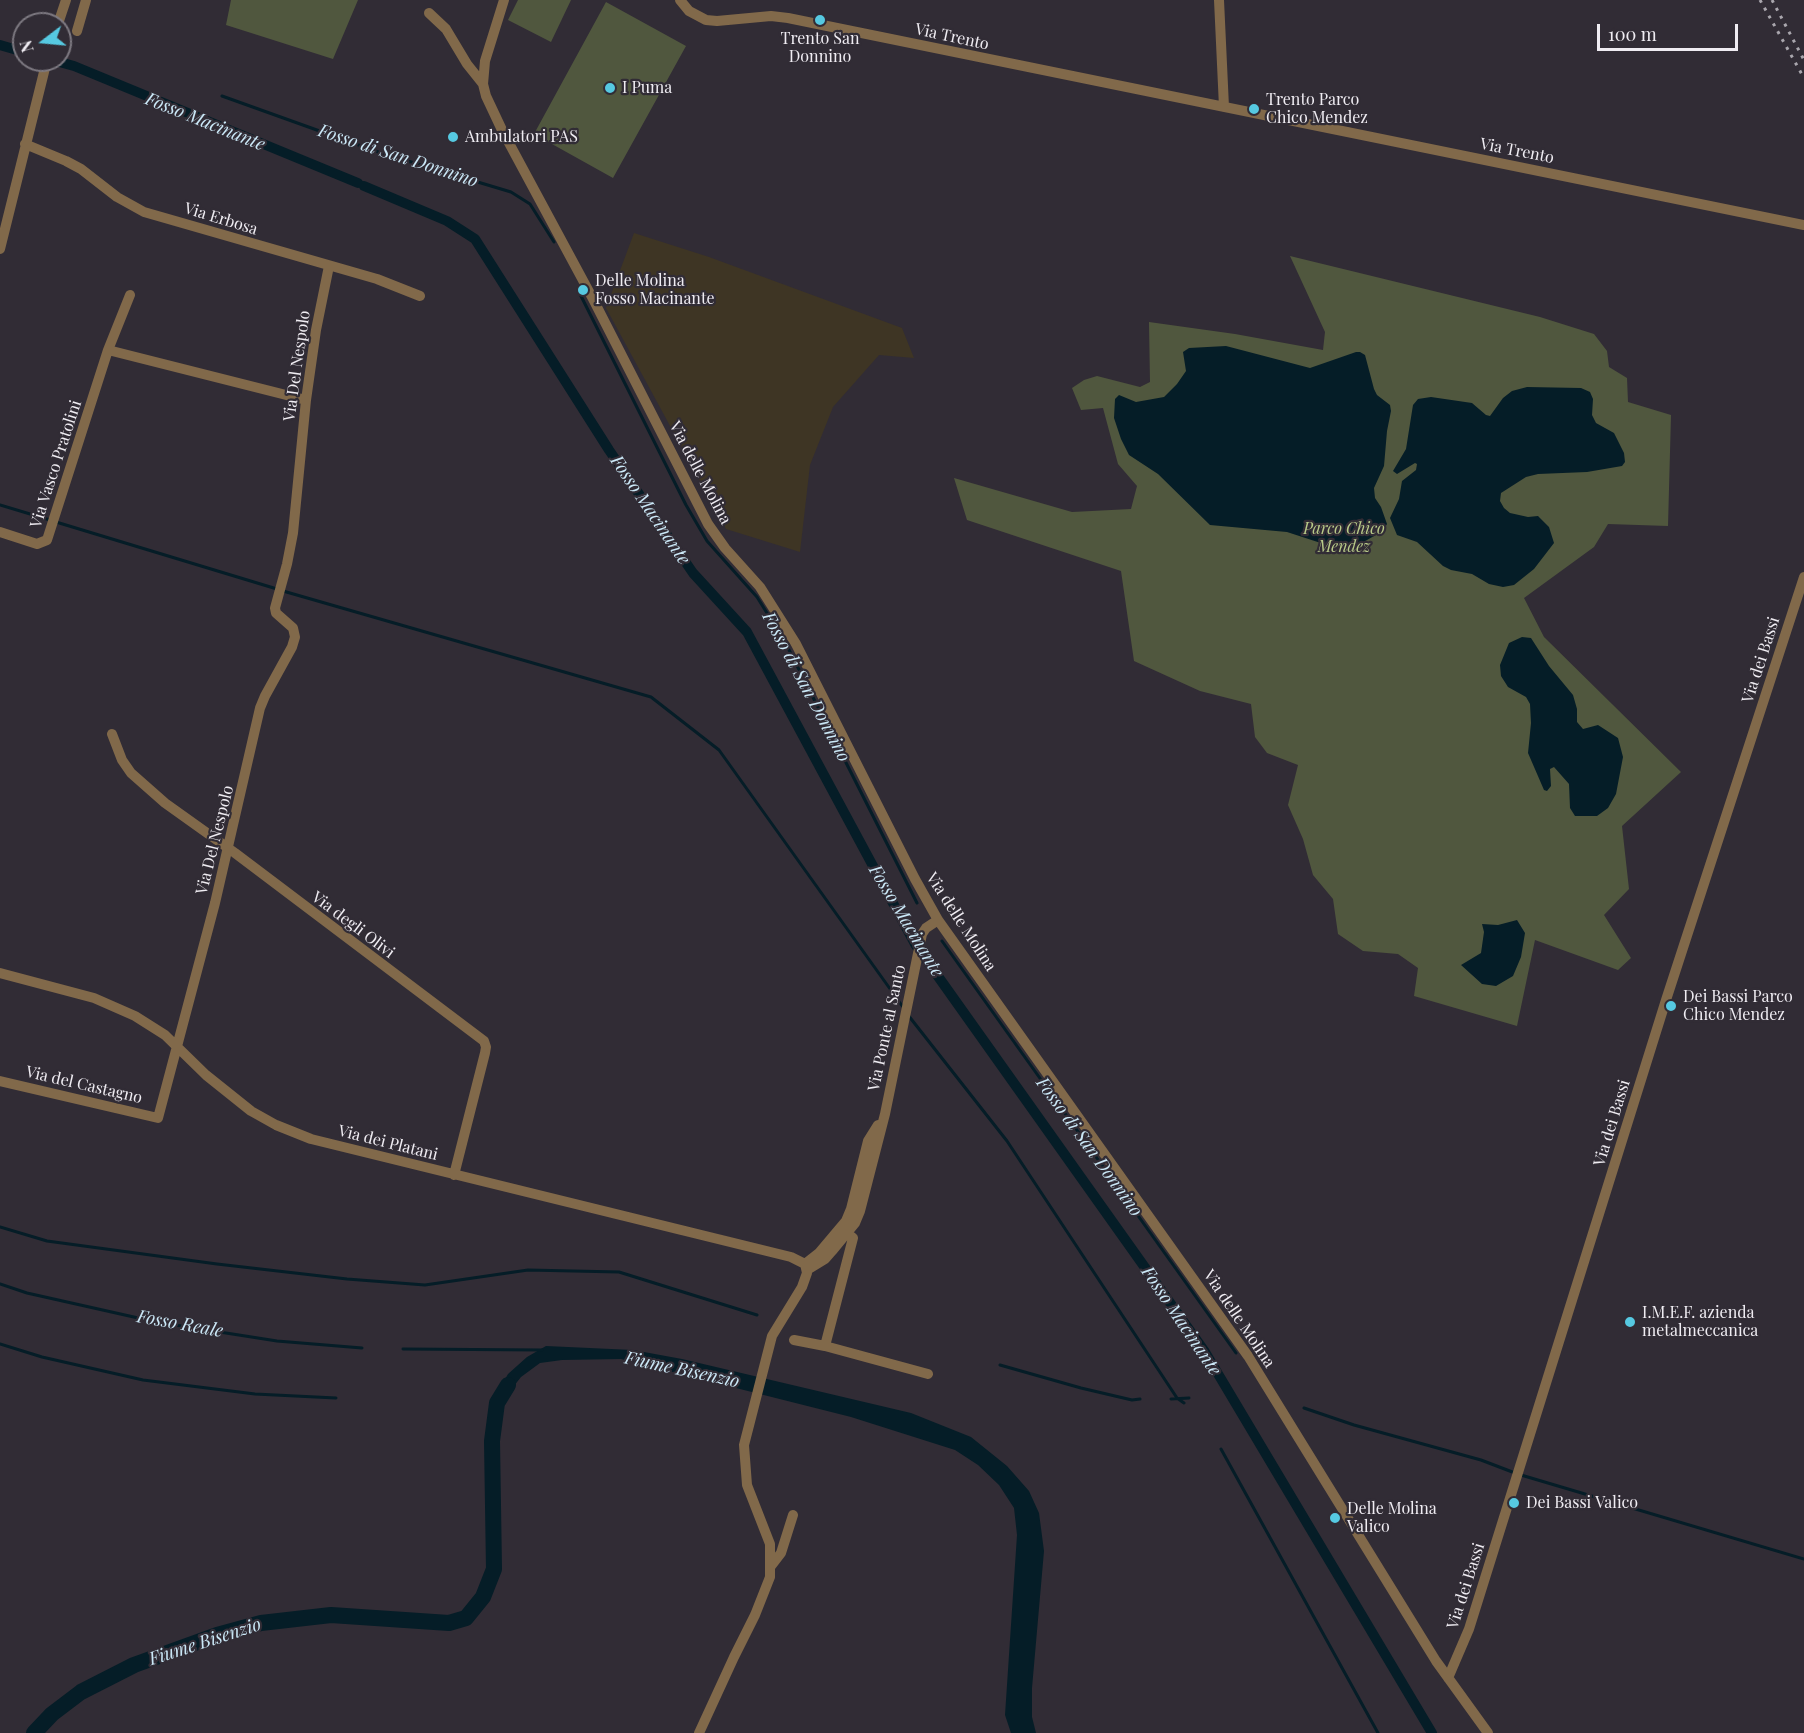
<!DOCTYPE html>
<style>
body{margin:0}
#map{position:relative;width:1804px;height:1733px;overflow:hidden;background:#312c35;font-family:"Playfair Display",serif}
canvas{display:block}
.north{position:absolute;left:12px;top:12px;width:60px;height:60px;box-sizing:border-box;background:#312c35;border:2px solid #7d7981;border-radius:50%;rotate:254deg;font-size:16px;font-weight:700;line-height:24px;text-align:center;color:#efecf2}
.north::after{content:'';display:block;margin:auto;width:21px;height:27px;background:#56c9e1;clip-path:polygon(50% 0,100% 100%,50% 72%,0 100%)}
.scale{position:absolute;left:1597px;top:24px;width:141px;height:27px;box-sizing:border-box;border:3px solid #efecf2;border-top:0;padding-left:8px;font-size:18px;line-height:21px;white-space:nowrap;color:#efecf2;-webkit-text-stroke:4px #312c35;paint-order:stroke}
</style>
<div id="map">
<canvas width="1804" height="1733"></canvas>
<div class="north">N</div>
<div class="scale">100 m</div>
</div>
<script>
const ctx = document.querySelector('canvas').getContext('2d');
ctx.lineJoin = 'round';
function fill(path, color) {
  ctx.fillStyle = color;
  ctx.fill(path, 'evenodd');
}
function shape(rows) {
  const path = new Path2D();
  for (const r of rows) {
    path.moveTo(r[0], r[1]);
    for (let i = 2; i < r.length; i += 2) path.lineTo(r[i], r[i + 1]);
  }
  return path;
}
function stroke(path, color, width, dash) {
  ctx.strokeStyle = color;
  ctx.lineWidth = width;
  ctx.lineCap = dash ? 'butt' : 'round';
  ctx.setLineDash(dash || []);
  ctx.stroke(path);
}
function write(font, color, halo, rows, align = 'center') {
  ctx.font = font + ' "Playfair Display",serif';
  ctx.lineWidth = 4.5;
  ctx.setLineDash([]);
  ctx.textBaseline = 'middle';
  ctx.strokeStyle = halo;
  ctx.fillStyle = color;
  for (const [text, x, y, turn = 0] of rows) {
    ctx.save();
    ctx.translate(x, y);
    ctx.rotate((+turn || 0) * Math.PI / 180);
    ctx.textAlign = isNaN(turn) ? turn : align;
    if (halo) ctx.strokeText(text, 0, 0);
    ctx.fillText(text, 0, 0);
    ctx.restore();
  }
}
const industrial = shape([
 [634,233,709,257,902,328,914,358,879,355,833,407,810,465,800,552,726,529,606,308]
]);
const green = shape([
 [231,0,358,0,333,59,226,25],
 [518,0,571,0,551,42,508,20],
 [606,2,686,46,613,178,534,134],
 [1290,256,1540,317,1594,334,1607,351,1609,367,1627,378,1628,402,1671,415,1668,526,1608,524,1594,547,1524,598,1544,637,1681,772,1622,826,1629,889,1604,915,1631,958,1618,970,1535,940,1517,1026,1414,996,1418,968,1398,954,1363,951,1338,934,1333,899,1313,875,1303,839,1288,805,1298,765,1267,753,1255,737,1251,704,1200,691,1134,661,1121,571,967,520,954,478,1072,512,1131,509,1137,486,1118,464,1103,408,1081,410,1072,388,1084,380,1097,376,1140,387,1150,382,1149,322,1235,334,1323,350,1325,332]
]);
const water = shape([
 [1226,346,1310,368,1356,352,1360,352,1365,355,1374,389,1377,395,1390,405,1391,411,1387,431,1384,466,1374,488,1375,498,1381,507,1387,524,1383,531,1351,549,1341,552,1330,546,1287,532,1210,525,1158,474,1129,455,1121,439,1114,418,1115,399,1119,395,1136,402,1164,397,1177,384,1186,371,1183,352,1189,348],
 [1527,387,1581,388,1590,392,1593,399,1592,415,1596,423,1614,433,1624,453,1625,462,1622,466,1587,472,1538,474,1526,477,1501,493,1500,501,1504,508,1510,513,1528,517,1538,516,1549,527,1554,543,1534,569,1514,585,1503,587,1489,584,1472,574,1451,570,1443,566,1417,542,1397,535,1390,518,1399,499,1402,481,1416,470,1417,464,1415,463,1397,474,1393,471,1406,449,1413,405,1418,399,1431,397,1472,403,1486,415,1490,416,1503,398,1512,391],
 [1522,637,1531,638,1549,666,1573,695,1577,709,1577,722,1583,729,1598,725,1618,738,1623,757,1616,794,1608,808,1597,816,1575,816,1570,808,1569,784,1554,767,1550,769,1551,786,1547,791,1544,790,1528,753,1531,723,1530,704,1526,697,1508,687,1501,676,1500,665,1509,643],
 [1517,920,1525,933,1521,957,1513,976,1496,986,1482,984,1461,965,1481,953,1484,932,1482,924,1498,925],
 [546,1346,633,1350,682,1359,911,1413,971,1437,1007,1466,1029,1491,1039,1513,1044,1551,1032,1688,1032,1717,1036,1733,1011,1733,1005,1715,1017,1535,1014,1508,999,1485,978,1465,955,1450,851,1417,621,1359,562,1360,540,1363,521,1377,510,1391,503,1408,492,1402,508,1374,527,1357]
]);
const stream = shape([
 [222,96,381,153,511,192,530,204,554,242],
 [579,292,686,505,707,541,757,597,785,642,917,903],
 [0,505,50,520],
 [56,522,277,589],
 [283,591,651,697,719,750,903,1007],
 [942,941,1236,1353],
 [908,1015,1007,1141,1177,1398,1184,1403],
 [0,1227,47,1241,217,1264,347,1279,425,1285,528,1270,619,1272,757,1315],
 [0,1284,27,1293,156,1322,277,1341,362,1348],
 [0,1344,42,1357,143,1380,255,1394,336,1398],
 [403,1349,542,1350],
 [1000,1365,1081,1388,1132,1400,1140,1399],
 [1171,1399,1189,1398],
 [1304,1408,1354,1425,1481,1460,1515,1473],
 [1221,1449,1378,1733],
 [1521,1475,1804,1559]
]);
const canal = shape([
 [0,45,24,52],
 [52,60,74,66,358,183],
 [364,186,447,221,475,239,609,450,693,573,747,632,915,944,1205,1352,1432,1733]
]);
const river = shape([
 [34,1733,52,1714,81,1692,134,1665,217,1635,261,1623,331,1615,449,1623,466,1618,483,1597,494,1569,492,1441,497,1403,508,1385]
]);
const minor = shape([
 [504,0,485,61,483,84,486,96,502,130,593,299,708,524,725,548,760,587,796,644,915,879,938,920,1248,1356,1436,1661,1488,1733],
 [680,0,689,11,706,20,717,21,771,16,788,18,1804,225],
 [1219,0,1224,107],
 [429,13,446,29,467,64,483,84],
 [58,24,66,0],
 [77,31,86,0],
 [25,144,66,161,81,169,117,197,144,212,377,279,420,296],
 [0,249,47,60],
 [108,350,130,295],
 [0,532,37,544,47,540,108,350,306,400],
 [112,734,122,760,131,773,165,803,235,853,484,1041,486,1047,485,1053,454,1175],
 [0,973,94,998,135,1016,165,1035,206,1075,251,1111,276,1125,311,1139,791,1257,805,1264],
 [0,1081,158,1118,215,903,260,708,265,696,292,647,295,637,293,628,276,613,275,608,287,564,293,533,306,400,316,330,329,266],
 [805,1264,819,1253,846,1221,851,1209,868,1141,878,1125],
 [807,1270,825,1259,832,1251,855,1223,860,1211,885,1114,922,934,926,928,938,920],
 [794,1340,825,1346,853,1238,843,1230],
 [825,1346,928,1374],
 [771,1566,781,1553,793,1515],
 [1448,1678,1469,1629,1666,1000,1804,577],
 [699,1733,734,1657,755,1615,770,1577,770,1544,747,1485,744,1445,772,1336,802,1287,807,1273,805,1264]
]);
const rail = shape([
 [1760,0,1804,78],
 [1772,0,1804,60]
]);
const markers = [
 [820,20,6,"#56c9e1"],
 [610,88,6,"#56c9e1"],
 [1254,109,6,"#56c9e1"],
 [453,137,6,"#56c9e1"],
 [583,290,6,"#56c9e1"],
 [1671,1006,6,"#56c9e1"],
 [1630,1322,6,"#56c9e1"],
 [1514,1503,6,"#56c9e1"],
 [1335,1518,6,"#56c9e1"]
];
const streetNames = [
 ["Via Trento",952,37,12],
 ["Via Trento",1517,151,11],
 ["Via Erbosa",221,219,17],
 ["Via Del Nespolo",297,366,-82],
 ["Via Vasco Pratolini",56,464,-72],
 ["Via delle Molina",700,473,62],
 ["Via dei Bassi",1761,660,-72],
 ["Via Del Nespolo",215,840,-76],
 ["Via delle Molina",961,922,57],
 ["Via degli Olivi",353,925,37],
 ["Via Ponte al Santo",887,1028,-78],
 ["Via del Castagno",84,1085,13],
 ["Via dei Bassi",1612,1123,-73],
 ["Via dei Platani",388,1143,14],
 ["Via delle Molina",1239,1319,56],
 ["Via dei Bassi",1466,1586,-72]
];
const poiNames = [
 ["Trento San",820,39,"center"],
 ["Donnino",820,57,"center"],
 ["I Puma",622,88],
 ["Trento Parco",1266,100],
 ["Chico Mendez",1266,118],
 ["Ambulatori PAS",465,137],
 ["Delle Molina",595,281],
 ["Fosso Macinante",595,299],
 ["Dei Bassi Parco",1683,997],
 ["Chico Mendez",1683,1015],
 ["I.M.E.F. azienda",1642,1313],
 ["metalmeccanica",1642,1331],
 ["Dei Bassi Valico",1526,1503],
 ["Delle Molina",1347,1509],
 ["Valico",1347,1527]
];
const parkNames = [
 ["Parco Chico",1344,529],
 ["Mendez",1344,547]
];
const waterNames = [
 ["Fosso Macinante",205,122,22],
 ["Fosso di San Donnino",398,156,18],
 ["Fosso Macinante",650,510,56],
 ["Fosso di San Donnino",806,687,62],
 ["Fosso Macinante",906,921,59],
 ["Fosso di San Donnino",1089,1147,54],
 ["Fosso Macinante",1181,1321,56],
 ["Fosso Reale",180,1324,10],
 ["Fiume Bisenzio",682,1370,12],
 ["Fiume Bisenzio",205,1642,-18]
];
fill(industrial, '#3e3524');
fill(green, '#50573e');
fill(water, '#051d27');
stroke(stream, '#051d27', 3);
stroke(canal, '#051d27', 10);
stroke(river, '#051d27', 16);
stroke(minor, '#81694a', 10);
stroke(rail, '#a9a6ad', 3, [3, 6]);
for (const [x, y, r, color] of markers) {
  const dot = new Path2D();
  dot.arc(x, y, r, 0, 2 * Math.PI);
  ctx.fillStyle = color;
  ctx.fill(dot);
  stroke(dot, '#312c35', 2);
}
write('16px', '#efecf2', '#312c35', streetNames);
write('16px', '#efecf2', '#312c35', poiNames, 'left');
write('italic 16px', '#b9cb89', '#312c35', parkNames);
write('italic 18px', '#cbe8f7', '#312c35', waterNames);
</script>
